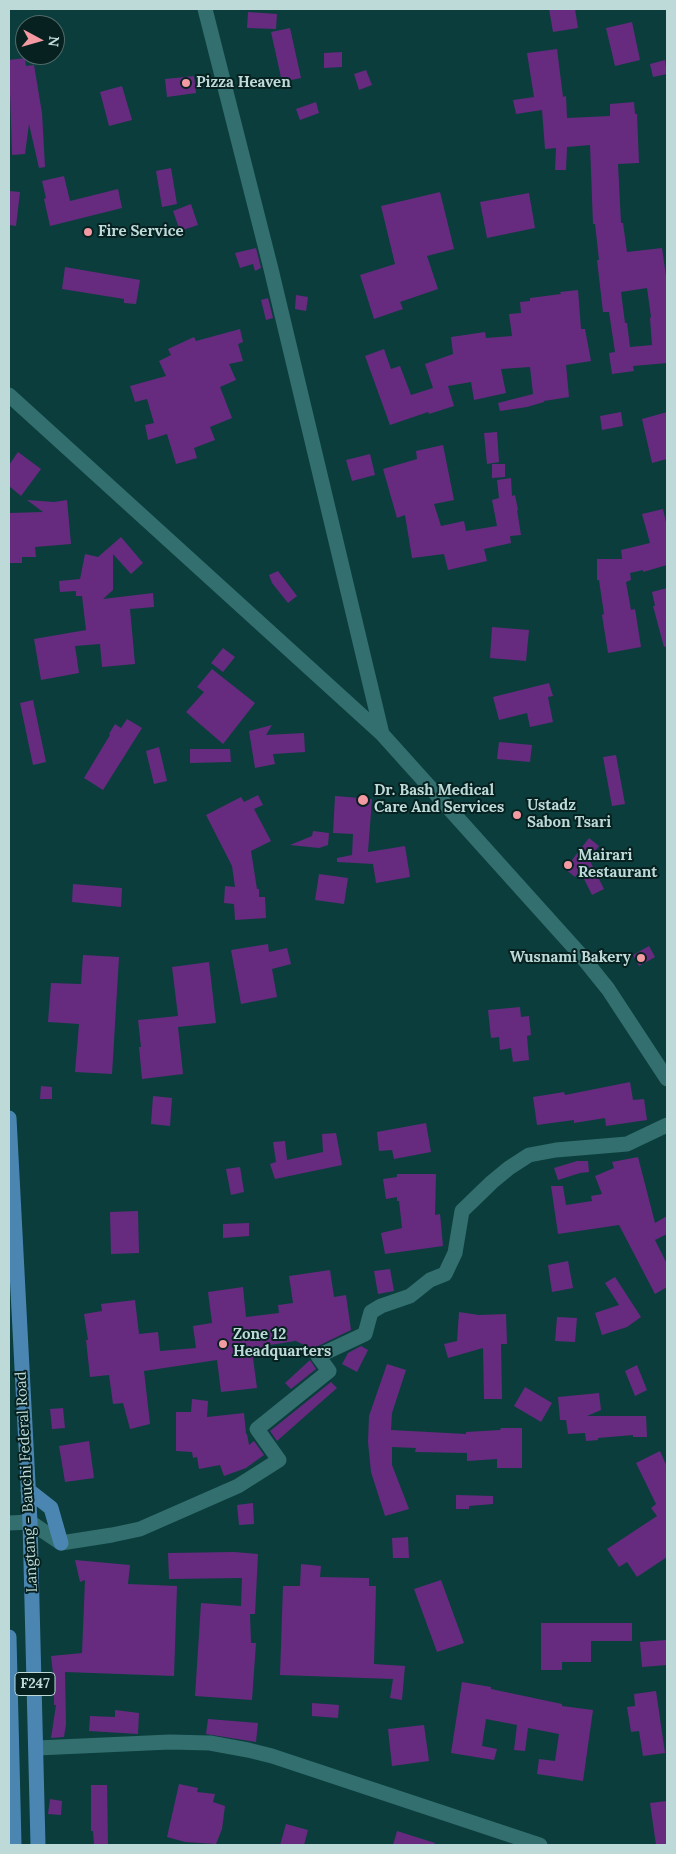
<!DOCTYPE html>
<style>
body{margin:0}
#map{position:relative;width:676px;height:1854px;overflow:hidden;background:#0b3d3c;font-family:Lora,serif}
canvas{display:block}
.frame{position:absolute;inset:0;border:10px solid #bddad9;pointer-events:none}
.north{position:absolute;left:15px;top:15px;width:50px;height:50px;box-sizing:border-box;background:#072120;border:1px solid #506b6a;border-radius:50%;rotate:96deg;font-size:14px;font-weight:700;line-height:20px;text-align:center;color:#bddad9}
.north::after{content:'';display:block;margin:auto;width:18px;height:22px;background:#f49aa2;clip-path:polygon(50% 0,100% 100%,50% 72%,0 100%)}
</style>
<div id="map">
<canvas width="676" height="1854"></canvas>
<div class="frame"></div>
<div class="north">N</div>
</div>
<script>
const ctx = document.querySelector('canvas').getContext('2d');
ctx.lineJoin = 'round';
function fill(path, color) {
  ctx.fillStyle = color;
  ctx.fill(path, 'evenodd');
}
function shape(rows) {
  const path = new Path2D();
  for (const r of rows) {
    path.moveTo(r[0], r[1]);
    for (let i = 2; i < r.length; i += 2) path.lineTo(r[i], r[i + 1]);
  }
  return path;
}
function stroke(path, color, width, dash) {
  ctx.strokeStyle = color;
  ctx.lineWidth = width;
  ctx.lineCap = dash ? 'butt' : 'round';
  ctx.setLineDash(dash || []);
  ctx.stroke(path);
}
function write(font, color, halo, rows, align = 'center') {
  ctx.font = font + ' Lora,serif';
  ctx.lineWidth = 4;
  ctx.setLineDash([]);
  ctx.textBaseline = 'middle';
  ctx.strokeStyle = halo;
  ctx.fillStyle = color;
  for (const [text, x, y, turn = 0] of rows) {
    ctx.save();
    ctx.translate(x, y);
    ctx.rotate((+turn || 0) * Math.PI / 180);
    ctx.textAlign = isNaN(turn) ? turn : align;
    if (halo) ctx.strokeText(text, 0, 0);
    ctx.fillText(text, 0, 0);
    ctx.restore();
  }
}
const building = shape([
 [549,9,575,9,578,28,553,32],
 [248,12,277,14,276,29,247,28],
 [632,22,640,60,615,66,606,28],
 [290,28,301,78,282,82,271,32],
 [557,49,563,97,566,96,567,118,610,116,610,104,634,102,635,114,637,114,639,163,618,164,621,223,623,223,627,252,662,248,666,276,667,276,667,363,633,366,634,371,612,374,609,353,615,352,609,312,603,312,597,260,599,260,595,224,593,224,590,145,567,147,566,170,555,170,556,148,545,149,542,110,516,114,513,100,534,97,527,53],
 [647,288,651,317,650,318,652,345,630,347,627,323,625,323,621,292],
 [342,52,342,67,324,68,324,53],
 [25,58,26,66,34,65,42,113,45,167,39,168,29,124,25,154,12,155,9,60],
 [665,60,667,74,653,77,650,64],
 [366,70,372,85,359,90,354,74],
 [194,76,196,93,167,97,165,79],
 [122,86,132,120,109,126,100,92],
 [316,102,319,113,300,120,296,109],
 [171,168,177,204,162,207,156,171],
 [64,176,70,201,118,189,122,208,50,226,44,199,46,198,42,181],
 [9,191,20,192,16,226,9,225],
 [440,192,454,249,427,256,438,289,400,302,403,309,374,319,360,275,395,264,381,206],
 [529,193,535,228,487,238,480,202],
 [191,204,198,225,180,231,173,211],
 [256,248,261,268,255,271,253,264,240,268,235,253],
 [65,267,140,280,136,304,124,303,124,299,62,289],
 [578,290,581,329,585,329,591,361,566,365,569,397,544,401,544,402,527,407,500,411,498,403,533,394,530,367,501,369,506,393,474,400,471,382,448,386,454,406,429,414,428,412,390,425,365,356,384,349,391,369,400,366,411,395,433,388,425,364,453,354,451,337,485,332,486,338,512,336,509,314,521,313,520,302,530,301,530,298,561,294,560,292],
 [296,295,308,297,306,311,295,309],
 [268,298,273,318,266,320,261,300],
 [240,329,243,342,238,344,243,361,229,364,236,380,220,387,232,418,210,427,215,440,194,448,197,458,176,464,167,434,148,440,145,425,154,423,147,399,135,402,130,386,166,376,159,361,171,355,168,349,194,337,196,341],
 [621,412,623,426,602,430,600,416],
 [667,412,667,459,652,463,642,419],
 [497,432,499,462,487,464,484,433],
 [443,445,454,500,434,504,441,526,464,521,466,531,497,526,492,500,499,498,497,480,511,478,512,496,515,495,518,510,517,510,521,535,510,536,511,543,484,549,487,561,448,570,444,554,412,558,405,515,397,518,383,469,417,459,416,451],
 [18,452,41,469,21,496,9,486,9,465],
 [370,454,375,475,352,481,346,460],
 [492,464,505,464,505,477,492,478],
 [27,500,54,502,67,500,71,544,35,547,36,557,22,557,22,563,9,563,9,513,43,512],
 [663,509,667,527,667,565,643,572,643,570,630,573,631,580,626,582,631,610,635,609,641,647,608,653,602,615,604,614,599,580,597,580,597,559,622,559,621,550,650,543,642,514],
 [121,537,143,563,131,574,113,554,113,590,103,599,153,593,154,607,130,609,135,664,102,667,100,644,75,646,79,673,41,680,34,639,86,630,82,596,76,596,76,591,60,592,59,581,80,579,85,554,98,557],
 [278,571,297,596,288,603,272,583,269,575],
 [667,588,667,646,664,647,653,606,655,606,652,592],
 [492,627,529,630,526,661,490,658],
 [223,648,235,657,223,672,211,663],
 [212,669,255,703,223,744,186,712,204,692,197,687],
 [549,683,553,696,548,697,553,722,530,727,527,713,499,720,493,697],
 [33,700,46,762,33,765,20,703],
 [127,719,142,728,103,790,84,778,110,735,109,734,115,724,121,728],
 [272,725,266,735,304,733,305,752,273,754,275,764,255,768,249,731],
 [499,742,532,745,530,762,497,759],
 [159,747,167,781,154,784,146,751],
 [190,749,230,749,231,762,190,763],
 [616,755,625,804,612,806,603,757],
 [258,795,263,805,254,809,271,841,251,851,257,889,259,889,259,897,265,897,266,918,235,920,234,904,224,903,225,886,235,887,232,866,206,815,241,797,244,802],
 [335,796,372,799,368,852,405,846,410,877,376,883,373,864,337,862,337,858,352,855,353,834,333,833],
 [313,831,329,833,328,845,319,848,290,845,312,836],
 [589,838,599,846,589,859,604,889,592,895,580,871,575,877,565,869],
 [319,874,348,878,344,904,315,900],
 [73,884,122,888,121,907,72,902],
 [268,944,269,952,287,948,291,964,272,969,277,997,241,1004,231,950],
 [649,946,655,957,639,966,633,955],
 [83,955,119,957,112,1074,75,1072,79,1024,48,1022,51,983,81,984],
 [209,962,216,1023,178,1027,183,1074,142,1079,139,1047,141,1047,138,1020,178,1016,172,967],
 [520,1007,521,1017,529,1016,531,1035,527,1036,529,1060,513,1062,511,1048,500,1050,499,1037,491,1038,488,1010],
 [630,1082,633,1100,644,1099,647,1120,606,1126,605,1118,574,1123,574,1120,537,1125,533,1097,564,1092,565,1095],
 [41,1086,52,1087,52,1099,40,1099],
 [153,1096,172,1098,170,1126,151,1124],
 [426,1123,431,1152,394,1159,392,1150,379,1151,377,1132],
 [336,1133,342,1165,275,1179,270,1164,276,1162,273,1142,285,1141,287,1160,323,1152,322,1134],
 [638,1157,655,1223,667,1216,667,1234,655,1240,667,1264,667,1287,655,1294,619,1225,558,1234,551,1186,563,1186,566,1205,592,1201,591,1196,602,1194,595,1176,614,1168,612,1162],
 [577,1161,588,1161,589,1172,580,1173,558,1180,554,1168],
 [240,1167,244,1192,231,1195,226,1169],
 [397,1174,436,1174,435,1215,440,1214,443,1246,385,1254,381,1233,402,1228,399,1201,397,1201,397,1197,386,1199,383,1179,397,1177],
 [138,1211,139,1253,111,1254,110,1212],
 [249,1223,249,1236,223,1238,223,1224],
 [568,1261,573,1288,552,1292,548,1265],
 [390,1269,394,1291,378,1294,374,1271],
 [330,1270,334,1297,346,1295,351,1330,316,1347,310,1348,294,1340,295,1341,270,1345,271,1356,253,1358,257,1388,221,1392,217,1360,144,1371,150,1424,130,1429,123,1403,113,1404,109,1375,90,1377,86,1340,88,1340,84,1314,102,1311,101,1304,135,1300,139,1334,158,1332,160,1351,196,1348,193,1326,212,1323,208,1292,243,1287,246,1317,279,1313,278,1305,293,1303,289,1276],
 [615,1277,641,1317,627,1327,602,1335,595,1313,619,1305,605,1283],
 [459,1312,479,1315,506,1314,507,1344,501,1344,502,1399,484,1399,483,1348,448,1358,444,1344,457,1341],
 [557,1317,577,1318,575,1342,555,1341],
 [361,1346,368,1350,357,1372,342,1364,348,1353],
 [310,1360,316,1369,291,1389,285,1383],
 [387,1364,406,1370,392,1413,391,1430,466,1434,466,1432,500,1430,501,1428,522,1428,522,1468,497,1468,497,1459,467,1461,467,1453,415,1452,416,1448,392,1447,392,1465,409,1509,385,1516,371,1472,368,1442,369,1416],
 [637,1365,647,1390,635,1396,625,1371],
 [331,1382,337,1388,277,1441,270,1431],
 [525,1387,552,1403,541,1422,514,1406],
 [599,1393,601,1410,587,1416,646,1416,647,1437,633,1437,633,1435,598,1438,598,1440,586,1441,585,1433,568,1434,566,1420,560,1420,558,1397],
 [192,1399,208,1401,207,1417,244,1413,246,1434,247,1434,249,1445,254,1441,264,1455,246,1468,224,1476,220,1465,199,1469,197,1457,193,1458,192,1452,176,1451,176,1412,191,1412],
 [63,1408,65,1428,52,1429,50,1409],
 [89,1441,94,1478,65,1482,59,1446],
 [660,1451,667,1467,667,1557,637,1577,627,1562,619,1567,607,1549,657,1516,651,1508,656,1504,636,1463],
 [456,1495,493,1496,493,1504,469,1506,469,1509,456,1509],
 [253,1503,254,1524,239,1525,237,1505],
 [408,1537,409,1558,393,1558,392,1538],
 [234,1552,258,1554,255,1614,250,1614,251,1643,256,1643,252,1700,195,1696,201,1603,241,1606,242,1578,169,1579,168,1553],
 [75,1560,130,1565,128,1584,177,1586,174,1676,65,1672,66,1724,64,1737,51,1738,56,1705,54,1705,54,1683,51,1656,82,1653,85,1580,80,1582],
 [301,1564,321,1566,320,1577,369,1578,369,1586,376,1586,374,1664,405,1666,402,1700,390,1698,393,1679,280,1675,283,1586,300,1586],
 [441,1580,464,1643,437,1652,414,1589],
 [541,1623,632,1623,632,1641,591,1641,591,1662,562,1662,562,1670,541,1670],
 [666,1640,667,1665,642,1667,640,1642],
 [462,1682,491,1687,491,1689,562,1704,562,1706,593,1710,583,1781,537,1774,539,1759,555,1761,559,1734,528,1728,525,1751,514,1750,517,1725,486,1719,482,1746,497,1749,494,1760,451,1753],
 [656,1691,665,1753,643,1756,639,1731,631,1732,627,1707,635,1706,634,1694],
 [312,1703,339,1705,338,1718,312,1716],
 [115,1710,139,1713,138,1734,89,1731,90,1716,115,1717],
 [208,1719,258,1723,256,1742,206,1734],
 [424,1725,429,1761,392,1766,388,1729],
 [179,1784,198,1788,197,1792,215,1794,213,1802,225,1806,222,1829,216,1844,185,1842,167,1837],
 [91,1785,107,1785,108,1845,94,1845,93,1831,91,1831],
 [50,1799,62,1801,61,1815,48,1814],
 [667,1801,667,1845,656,1845,650,1803],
 [286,1824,308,1830,304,1845,280,1845],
 [397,1831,435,1843,434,1845,393,1845]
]);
const minor = shape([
 [205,9,271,269,382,734],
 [9,395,382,734,579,953,608,989,667,1079],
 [9,1523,30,1522,61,1543,112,1535,140,1529,238,1486,279,1460,257,1429,329,1371,318,1356,365,1334,371,1312,381,1306,410,1296,430,1280,445,1274,455,1253,462,1211,492,1182,509,1168,529,1155,556,1150,627,1144,667,1125],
 [37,1748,170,1742,210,1743,248,1750,272,1756,540,1845]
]);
const major = shape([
 [9,1118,30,1522,38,1845],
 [28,1490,51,1508,61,1543],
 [9,1637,14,1845]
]);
const markers = [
 [186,83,5,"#f49aa2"],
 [88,232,5,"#f49aa2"],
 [363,800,6,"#f49aa2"],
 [517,815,5,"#f49aa2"],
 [568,865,5,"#f49aa2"],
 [641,958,5,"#f49aa2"],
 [223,1344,5,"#f49aa2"]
];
const shields = [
 [35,1684,40]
];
const shieldNames = [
 ["F247",35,1684]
];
const poiNames = [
 ["Pizza Heaven",196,83],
 ["Fire Service",98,232],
 ["Dr. Bash Medical",374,791],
 ["Care And Services",374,808],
 ["Ustadz",527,806],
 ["Sabon Tsari",527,823],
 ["Mairari",578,856],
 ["Restaurant",578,873],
 ["Wusnami Bakery",631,958,"right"],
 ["Zone 12",233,1335],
 ["Headquarters",233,1352]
];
const streetNames = [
 ["Langtang - Bauchi Federal Road",27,1482,-93]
];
fill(building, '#662b7f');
stroke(minor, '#326f6e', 15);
stroke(major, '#4a86b1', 15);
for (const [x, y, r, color] of markers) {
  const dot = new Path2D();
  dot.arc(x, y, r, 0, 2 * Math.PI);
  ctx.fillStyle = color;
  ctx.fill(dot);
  stroke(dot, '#072120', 2);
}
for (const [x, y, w] of shields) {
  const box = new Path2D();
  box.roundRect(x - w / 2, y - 11.5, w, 23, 4);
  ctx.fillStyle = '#072120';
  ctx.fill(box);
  stroke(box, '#bddad9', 1);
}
write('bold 14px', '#bddad9', null, shieldNames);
write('bold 15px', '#bddad9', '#072120', poiNames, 'left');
write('15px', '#bddad9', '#072120', streetNames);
</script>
